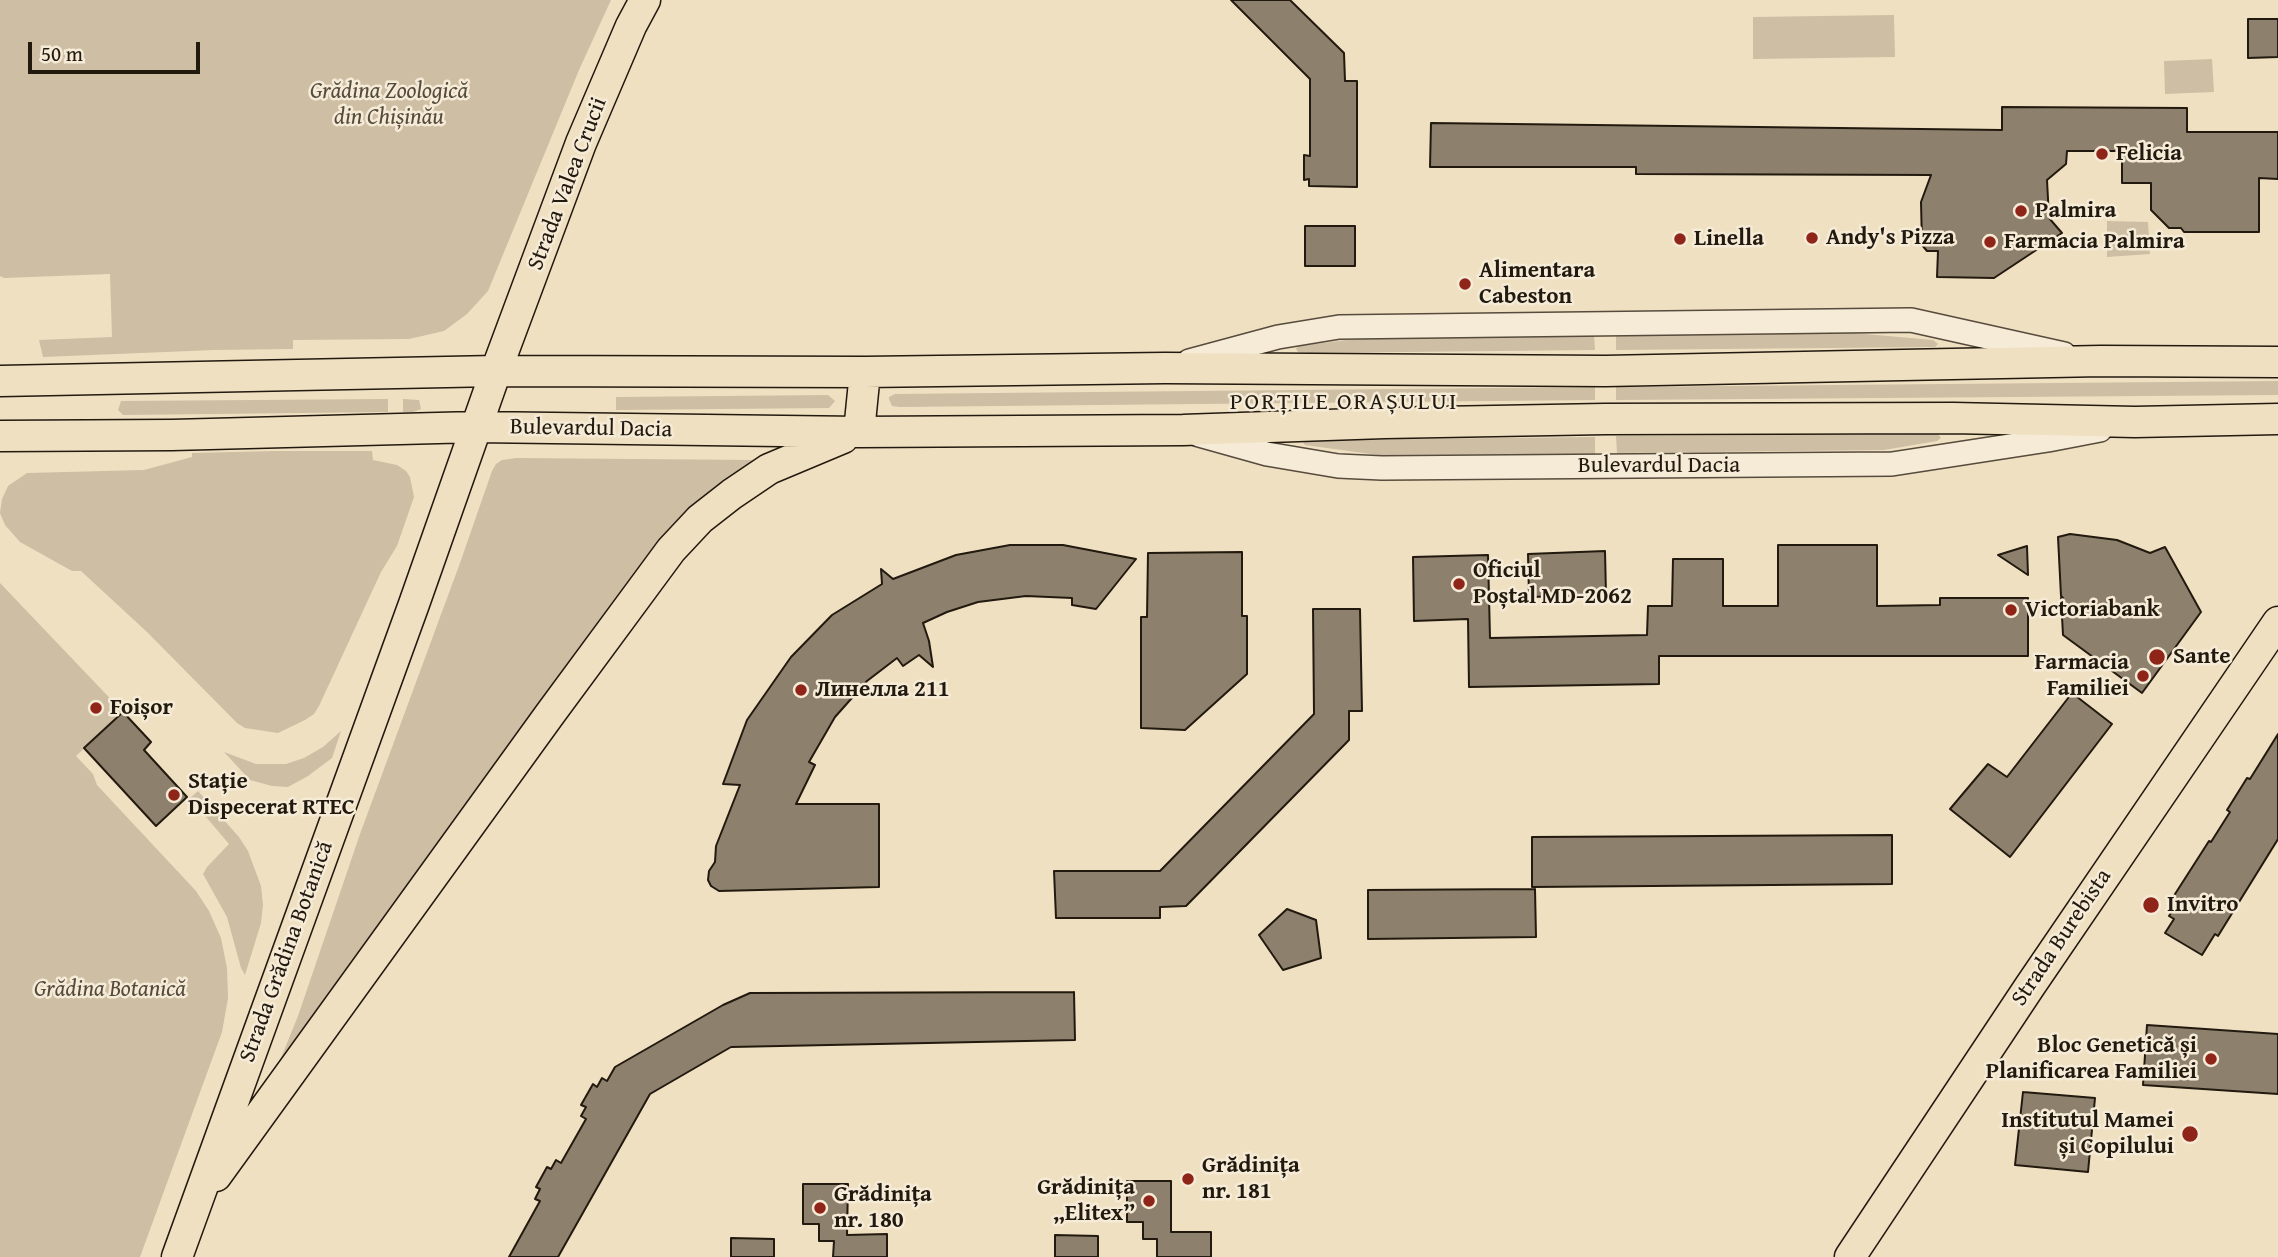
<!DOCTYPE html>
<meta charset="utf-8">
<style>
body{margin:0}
#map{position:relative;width:2278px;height:1257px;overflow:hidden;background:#f0e0c2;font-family:"Gentium Book Plus",serif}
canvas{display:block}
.scale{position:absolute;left:28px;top:42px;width:172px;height:32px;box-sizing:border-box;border:4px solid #22190f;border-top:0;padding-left:9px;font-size:21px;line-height:24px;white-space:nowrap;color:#22190f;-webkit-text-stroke:5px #f5ebd7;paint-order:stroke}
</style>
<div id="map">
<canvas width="2278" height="1257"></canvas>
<div class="scale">50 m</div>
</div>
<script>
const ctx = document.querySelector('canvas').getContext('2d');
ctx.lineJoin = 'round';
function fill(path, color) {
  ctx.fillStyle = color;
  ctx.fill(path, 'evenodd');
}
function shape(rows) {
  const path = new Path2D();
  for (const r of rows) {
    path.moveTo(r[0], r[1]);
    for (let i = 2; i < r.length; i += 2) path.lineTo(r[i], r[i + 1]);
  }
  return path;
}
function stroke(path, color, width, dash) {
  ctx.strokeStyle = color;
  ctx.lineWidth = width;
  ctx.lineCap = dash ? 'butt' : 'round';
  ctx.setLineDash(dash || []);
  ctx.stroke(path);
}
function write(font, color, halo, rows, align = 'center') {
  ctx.font = font + ' "Gentium Book Plus",serif';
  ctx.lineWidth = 5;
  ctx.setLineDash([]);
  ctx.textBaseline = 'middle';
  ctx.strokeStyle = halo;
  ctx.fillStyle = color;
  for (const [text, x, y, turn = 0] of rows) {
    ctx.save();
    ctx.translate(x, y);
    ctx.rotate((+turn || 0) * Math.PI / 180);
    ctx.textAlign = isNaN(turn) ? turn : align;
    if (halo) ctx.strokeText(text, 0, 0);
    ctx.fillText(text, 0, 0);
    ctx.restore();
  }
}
const green = shape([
 [0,0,611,0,579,70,488,291,467,314,444,331,409,339,293,340,293,349,214,350,43,357,39,340,112,337,110,274,4,278,0,276],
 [1894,15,1895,57,1753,59,1753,17],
 [2212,59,2214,92,2165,94,2164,61],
 [2107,221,2148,222,2150,254,2107,257],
 [1616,333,1854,333,1933,340,1938,344,1935,347,1616,350],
 [1594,334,1595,350,1309,353,1298,352,1296,349,1298,346,1379,336],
 [2278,381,2278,395,1616,400,1616,387],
 [1595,387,1595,400,900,407,892,406,889,399,889,397,895,394],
 [828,395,835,401,829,408,616,410,616,397],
 [388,399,388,412,123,415,118,410,121,401],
 [403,399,419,400,421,409,413,412,403,412],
 [1938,434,1941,438,1937,441,1884,450,1617,453,1616,436],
 [1595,437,1595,454,1378,455,1305,445,1303,443,1307,440],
 [277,451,372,451,373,460,397,465,406,471,410,477,414,497,397,546,381,572,319,706,314,714,305,720,278,733,245,728,237,723,147,632,81,571,72,571,20,542,5,525,0,513,2,499,8,486,27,473,144,470,192,457,192,453],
 [516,458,756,460,283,1063,281,1058,298,1016,360,834,460,563,492,471,496,464,502,460],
 [0,583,123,712,76,756,93,774,97,785,196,891,209,911,221,938,227,968,228,998,222,1032,140,1257,0,1257],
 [341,731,332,758,308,776,288,787,272,786,250,780,224,752,256,764,286,764,304,758,323,747],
 [198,791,239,837,248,851,261,886,263,905,261,923,245,975,241,968,227,917,203,874,207,867,229,844,190,798]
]);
const building = shape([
 [1231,0,1290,0,1344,53,1345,81,1357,81,1357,187,1309,186,1309,179,1304,180,1304,155,1310,156,1310,79,1231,0],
 [2248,19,2278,19,2278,57,2248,58,2248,19],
 [2002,107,2187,108,2187,132,2278,132,2278,179,2259,178,2259,232,2184,232,2181,228,2169,228,2151,210,2151,183,2122,183,2122,151,2067,151,2066,164,2047,180,2049,218,2062,233,1994,278,1937,277,1938,251,1927,251,1922,245,1921,202,1931,175,1636,174,1636,167,1430,167,1431,123,2002,130,2002,107],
 [1305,226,1355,226,1355,266,1305,266,1305,226],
 [2070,534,2117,540,2150,553,2165,547,2201,612,2142,693,2063,635,2061,598,2063,598,2061,596,2058,537,2070,534],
 [1010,545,1063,545,1136,559,1096,609,1072,605,1072,598,1026,596,978,602,947,612,923,623,929,641,933,667,919,655,903,666,897,658,867,681,835,717,809,762,815,765,796,804,879,804,879,887,719,891,711,886,708,880,709,871,715,862,716,846,740,785,723,784,747,720,791,657,832,615,882,584,881,569,893,579,956,555,1010,545],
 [1778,545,1877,545,1877,606,1940,605,1940,598,2028,598,2028,656,1659,656,1659,684,1469,687,1468,619,1414,621,1413,557,1488,555,1490,638,1647,635,1648,606,1672,606,1673,559,1723,559,1723,606,1778,606,1778,545],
 [2027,546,2028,575,1998,555,2027,546],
 [1605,551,1606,595,1529,597,1528,554,1605,551],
 [1242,552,1242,616,1247,616,1247,674,1185,730,1141,728,1141,617,1147,617,1148,553,1242,552],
 [1313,609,1360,609,1362,711,1349,711,1349,740,1186,906,1160,907,1160,918,1056,918,1054,871,1160,871,1314,714,1313,609],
 [2072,693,2112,724,2010,857,1950,809,1988,764,2007,777,2072,693],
 [123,712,151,742,144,750,187,797,156,826,84,748,123,712],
 [2278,734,2278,839,2218,936,2215,934,2202,955,2165,933,2174,919,2169,916,2174,908,2168,905,2209,841,2211,842,2230,812,2227,810,2247,778,2250,779,2278,734],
 [1892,835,1892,884,1532,887,1532,837,1892,835],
 [1535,889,1536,937,1368,939,1368,890,1535,889],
 [1287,909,1316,920,1321,958,1283,970,1259,935,1287,909],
 [1074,992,1075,1040,731,1047,650,1094,558,1257,509,1257,540,1201,535,1199,540,1189,536,1187,547,1167,551,1169,556,1160,561,1163,586,1119,581,1116,586,1107,581,1105,593,1084,597,1087,602,1078,607,1081,615,1067,723,1005,750,993,1074,992],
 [2147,1025,2278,1034,2278,1094,2143,1085,2147,1025],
 [2023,1092,2095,1098,2088,1172,2015,1165,2023,1092],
 [1127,1181,1171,1181,1171,1232,1211,1232,1211,1257,1157,1257,1157,1239,1143,1239,1143,1222,1127,1222,1127,1181],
 [803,1184,848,1184,847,1235,887,1234,887,1257,833,1257,834,1241,819,1241,819,1224,803,1224,803,1184],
 [1055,1235,1098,1236,1098,1257,1055,1257,1055,1235],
 [731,1238,774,1239,774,1257,731,1257,731,1238]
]);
const minor = shape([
 [1189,361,1278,337,1339,327,1911,320,2064,354],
 [1199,435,1267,454,1338,466,1382,468,1892,464,2048,440,2100,430]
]);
const major = shape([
 [0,381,496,371,865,372,1165,368,1605,371,2101,361,2278,362],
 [859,432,865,372],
 [0,436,172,435,476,427,859,432,1183,430,1384,423,1605,419,1953,418,2135,422,2278,419],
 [216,1176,550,714,671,550,700,519,732,494,769,469,843,438],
 [177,1257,414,604,496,371,581,143,631,26,645,0],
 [1850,1257,2030,986,2278,622]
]);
const markers = [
 [2102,154,7,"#8f2418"],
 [2021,211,7,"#8f2418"],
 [1812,238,7,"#8f2418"],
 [1680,239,7,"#8f2418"],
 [1990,242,7,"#8f2418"],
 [1465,284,7,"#8f2418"],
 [1459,584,7,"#8f2418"],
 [2011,610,7,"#8f2418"],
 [2157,657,9,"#8f2418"],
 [2143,676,7,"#8f2418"],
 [801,690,7,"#8f2418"],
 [96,708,7,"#8f2418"],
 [174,795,7,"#8f2418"],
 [2151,905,9,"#8f2418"],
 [2211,1059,7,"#8f2418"],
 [2190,1134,9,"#8f2418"],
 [1188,1179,7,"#8f2418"],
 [1149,1201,7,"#8f2418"],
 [820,1208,7,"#8f2418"]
];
const parkNames = [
 ["Grădina Zoologică",389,92],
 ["din Chișinău",389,118],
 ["Grădina Botanică",110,990]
];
const poiNames = [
 ["Felicia",2116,154],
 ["Palmira",2035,211],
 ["Andy's Pizza",1826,238],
 ["Linella",1694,239],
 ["Farmacia Palmira",2004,242],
 ["Alimentara",1479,271],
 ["Cabeston",1479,297],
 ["Oficiul",1473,571],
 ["Poștal MD-2062",1473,597],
 ["Victoriabank",2025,610],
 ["Sante",2173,657],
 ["Farmacia",2129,663,"right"],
 ["Familiei",2129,689,"right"],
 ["Линелла 211",815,690],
 ["Foișor",110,708],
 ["Stație",188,782],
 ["Dispecerat RTEC",188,808],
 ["Invitro",2167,905],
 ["Bloc Genetică și",2197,1046,"right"],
 ["Planificarea Familiei",2197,1072,"right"],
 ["Institutul Mamei",2174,1121,"right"],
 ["și Copilului",2174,1147,"right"],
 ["Grădinița",1202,1166],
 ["nr. 181",1202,1192],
 ["Grădinița",1135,1188,"right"],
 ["„Elitex”",1135,1214,"right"],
 ["Grădinița",834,1195],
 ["nr. 180",834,1221]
];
const streetNames = [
 ["Strada Valea Crucii",568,184,-69],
 ["Bulevardul Dacia",591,429,1],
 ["Bulevardul Dacia",1659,466],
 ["Strada Burebista",2062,938,-56],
 ["Strada Grădina Botanică",287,952,-70]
];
const neighbourhoodNames = [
 ["PORȚILE ORAȘULUI",1344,403]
];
fill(green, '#cdbea4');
fill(building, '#8d806c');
stroke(building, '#22190f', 2);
stroke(minor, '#564b3c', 26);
stroke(major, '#22190f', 33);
stroke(minor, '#f5ebd7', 23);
stroke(major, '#f0e0c2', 30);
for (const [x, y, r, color] of markers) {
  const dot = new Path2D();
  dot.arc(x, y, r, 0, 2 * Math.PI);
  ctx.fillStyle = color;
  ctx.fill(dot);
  stroke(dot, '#f5ebd7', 2.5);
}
write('italic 23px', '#554b3c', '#f5ebd7', parkNames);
write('bold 23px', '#22190f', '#f5ebd7', poiNames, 'left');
write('23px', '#22190f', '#f5ebd7', streetNames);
ctx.letterSpacing = '2px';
write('24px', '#22190f', '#f5ebd7', neighbourhoodNames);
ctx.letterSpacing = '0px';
</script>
